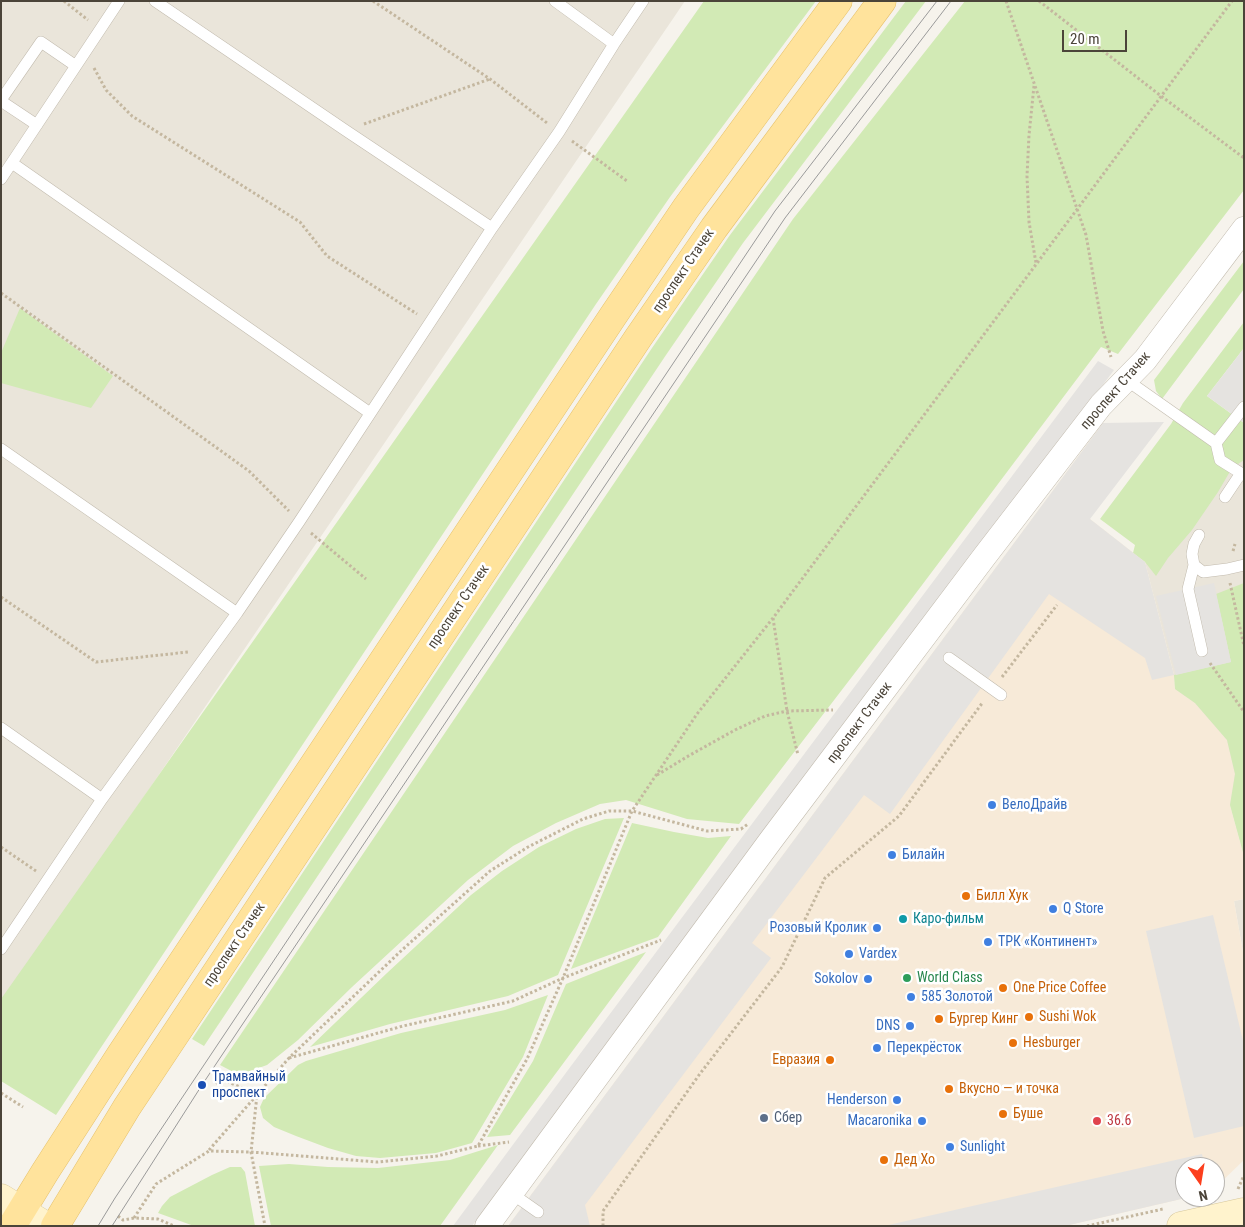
<!DOCTYPE html>
<meta charset="utf-8">
<style>
body{margin:0}
#map{position:relative;width:1245px;height:1227px;overflow:hidden;background:#f6f3ec;font-family:"Roboto Condensed",sans-serif}
canvas{display:block}
.frame{position:absolute;inset:0;border:2px solid #4b4439;pointer-events:none}
.north{position:absolute;left:1175px;top:1157px;width:50px;height:50px;box-sizing:border-box;background:#fff;border:1px solid #b7b4b0;border-radius:50%;rotate:167deg;font-size:14px;font-weight:700;line-height:20px;text-align:center;color:#4b4439}
.north::after{content:'';display:block;margin:auto;width:18px;height:22px;background:#fc3f1d;clip-path:polygon(50% 0,100% 100%,50% 72%,0 100%)}
.scale{position:absolute;left:1062px;top:30px;width:65px;height:22px;box-sizing:border-box;border:2px solid #4b4439;border-top:0;padding-left:6px;font-size:15px;line-height:18px;white-space:nowrap;color:#4b4439;-webkit-text-stroke:4px #fff;paint-order:stroke}
</style>
<div id="map">
<canvas width="1245" height="1227"></canvas>
<div class="frame"></div>
<div class="north">N</div>
<div class="scale">20 m</div>
</div>
<script>
const ctx = document.querySelector('canvas').getContext('2d');
ctx.lineJoin = 'round';
function fill(path, color) {
  ctx.fillStyle = color;
  ctx.fill(path, 'evenodd');
}
function shape(rows) {
  const path = new Path2D();
  for (const r of rows) {
    path.moveTo(r[0], r[1]);
    for (let i = 2; i < r.length; i += 2) path.lineTo(r[i], r[i + 1]);
  }
  return path;
}
function stroke(path, color, width, dash) {
  ctx.strokeStyle = color;
  ctx.lineWidth = width;
  ctx.lineCap = dash ? 'butt' : 'round';
  ctx.setLineDash(dash || []);
  ctx.stroke(path);
}
function write(font, color, halo, rows, align = 'center') {
  ctx.font = font + ' "Roboto Condensed",sans-serif';
  ctx.lineWidth = 5;
  ctx.setLineDash([]);
  ctx.textBaseline = 'middle';
  ctx.strokeStyle = halo;
  ctx.fillStyle = color;
  for (const [text, x, y, turn = 0] of rows) {
    ctx.save();
    ctx.translate(x, y);
    ctx.rotate((+turn || 0) * Math.PI / 180);
    ctx.textAlign = isNaN(turn) ? turn : align;
    if (halo) ctx.strokeText(text, 0, 0);
    ctx.fillText(text, 0, 0);
    ctx.restore();
  }
}
const residential = shape([
 [1,1,685,1,1,1007],
 [1235,443,1244,449,1244,856,1230,805,1175,689,1174,675,1145,562],
 [1244,899,1244,958,1234,901]
]);
const commercial = shape([
 [1103,423,1090,519,1145,562,1174,675,1175,689,1195,703,1227,740,1235,774,1230,805,1244,856,1244,899,1234,901,1244,958,1244,1160,1215,1188,1215,1167,1185,1167,1185,1197,1190,1197,1065,1226,508,1226]
]);
const green = shape([
 [704,1,816,1,670,197,596,304,56,1115,1,1081,1,999],
 [906,1,926,1,743,243,666,355,204,1046,192,1039,652,348,730,235],
 [965,1,1244,1,1244,190,1118,354,1101,347,907,605,739,824,687,819,626,800,600,804,556,823,513,846,468,880,352,987,298,1040,267,1065,239,1075,220,1065,793,219],
 [1244,261,1244,289,1162,399,1156,391,1154,380],
 [20,308,113,376,91,408,1,383,1,353],
 [1244,322,1244,348,1207,396,1244,423,1244,460,1232,468,1218,492,1192,530,1168,558,1156,576,1145,562,1133,553,1135,545,1100,519,1171,424,1183,403],
 [1244,583,1244,856,1230,805,1235,774,1227,740,1195,703,1175,689,1174,675,1231,662,1216,594],
 [624,818,558,975,508,996,390,1024,310,1047,387,973,471,895,502,871,539,847,576,829,605,819],
 [632,823,674,832,708,838,731,836,658,937,571,969],
 [646,952,510,1135,487,1137,533,1061,566,984],
 [548,995,523,1057,472,1143,436,1153,380,1158,356,1156,328,1148,296,1136,274,1127,263,1118,260,1107,264,1098,298,1065,306,1061,401,1033,505,1010],
 [498,1145,440,1226,271,1226,259,1166,289,1164,328,1167,378,1168,450,1160],
 [230,1167,241,1167,245,1172,255,1226,194,1226,158,1213,162,1206,170,1197,212,1175]
]);
const parking = shape([
 [1244,348,1244,423,1207,396],
 [1098,361,1114,370,760,845,472,1226,453,1226,568,1070],
 [1164,422,1090,519,1145,562,1174,675,1152,680,1145,658,1049,594,890,814,864,795,752,943,771,958,585,1205,590,1226,508,1226,1103,423],
 [1214,583,1231,662,1176,675,1156,596],
 [1213,915,1244,1045,1244,1126,1194,1138,1146,931],
 [1202,1154,1205,1167,1185,1167,1185,1197,1190,1197,1065,1226,884,1226]
]);
const path = shape([
 [64,1,88,20],
 [373,1,490,79,547,123],
 [1006,1,1086,235,1103,331,1111,357],
 [1039,1,1161,96,1244,158],
 [94,68,106,90,132,116,300,222,327,256,417,314],
 [1034,86,1029,135,1027,176,1029,222,1036,263],
 [364,124,490,79],
 [572,141,627,181],
 [1,293,249,471,289,511],
 [311,533,366,579],
 [1233,551,1235,544],
 [1230,583,1244,646],
 [1,597,96,662,188,652],
 [773,618,787,711,798,755],
 [1210,663,1244,712],
 [1002,677,1057,605],
 [657,775,690,755,735,730,765,716,787,711,833,710],
 [1,847,36,871],
 [289,1058,403,1026,513,1001,563,978,661,940],
 [216,1084,220,1078,257,1095,251,1152,265,1226],
 [1,1093,23,1107],
 [478,1146,509,1142],
 [209,1150,289,1058,402,950,490,871,528,847,583,819,609,811,632,811,707,831,741,829,748,824],
 [1238,1189,1244,1175],
 [118,1216,123,1220,134,1218,158,1219,174,1226],
 [134,1218,156,1184,209,1151,251,1152,377,1162,437,1156,478,1146,527,1059,563,978,632,811,697,714,773,618,1232,1],
 [603,1226,603,1211,699,1075,782,967,825,878,899,816,983,702],
 [1087,1226,1163,1209]
]);
const lane = shape([
 [155,1,345,130,492,228],
 [555,1,614,44],
 [1,100,41,42,76,66],
 [1,101,37,125],
 [12,163,370,413],
 [1,179,119,1],
 [1125,379,1216,443,1244,407],
 [1216,443,1220,460,1244,475],
 [1,449,237,613],
 [1225,497,1241,473],
 [1199,535,1194,544,1192,554,1194,565,1203,572,1227,569,1244,565],
 [1194,565,1188,589,1202,651],
 [949,658,1001,695],
 [1,728,102,799],
 [1,949,102,799,237,613,299,522,492,228,559,132,614,44,643,1],
 [511,1193,538,1212]
]);
const street = shape([
 [487,1226,771,840,984,557,1101,405,1145,360,1244,229]
]);
const secondary = shape([
 [1,1198,46,1226],
 [1181,1226,1244,1212]
]);
const primary = shape([
 [12,1226,45,1172,121,1054,613,316,686,208,838,1],
 [55,1226,127,1107,638,338,714,228,882,1]
]);
const tram = shape([
 [98,1226,115,1198,775,211,937,1],
 [112,1226,202,1085,242,1025,785,218,951,1]
]);
const markers = [
 [992,805,5,"#3f7fe0"],
 [892,855,5,"#3f7fe0"],
 [966,896,5,"#e8710a"],
 [1053,909,5,"#3f7fe0"],
 [903,919,5,"#0f9aa8"],
 [877,928,5,"#3f7fe0"],
 [988,942,5,"#3f7fe0"],
 [849,954,5,"#3f7fe0"],
 [907,978,5,"#2e9e5b"],
 [868,979,5,"#3f7fe0"],
 [1003,988,5,"#e8710a"],
 [911,997,5,"#3f7fe0"],
 [1029,1017,5,"#e8710a"],
 [939,1019,5,"#e8710a"],
 [910,1026,5,"#3f7fe0"],
 [1013,1043,5,"#e8710a"],
 [877,1048,5,"#3f7fe0"],
 [830,1060,5,"#e8710a"],
 [202,1085,5,"#1a4fb4"],
 [949,1089,5,"#e8710a"],
 [897,1100,5,"#3f7fe0"],
 [1003,1114,5,"#e8710a"],
 [764,1118,5,"#5c6f8a"],
 [922,1121,5,"#3f7fe0"],
 [1097,1121,5,"#e0444e"],
 [950,1147,5,"#3f7fe0"],
 [884,1160,5,"#e8710a"]
];
const streetNames = [
 ["проспект Стачек",684,271,-56],
 ["проспект Стачек",1116,391,-49],
 ["проспект Стачек",459,607,-56],
 ["проспект Стачек",860,723,-53],
 ["проспект Стачек",235,945,-56]
];
const shopNames = [
 ["ВелоДрайв",1002,805],
 ["Билайн",902,855],
 ["Q Store",1063,909],
 ["Розовый Кролик",867,928,"right"],
 ["ТРК «Континент»",998,942],
 ["Vardex",859,954],
 ["Sokolov",858,979,"right"],
 ["585 Золотой",921,997],
 ["DNS",900,1026,"right"],
 ["Перекрёсток",887,1048],
 ["Henderson",887,1100,"right"],
 ["Macaronika",912,1121,"right"],
 ["Sunlight",960,1147]
];
const foodNames = [
 ["Билл Хук",976,896],
 ["One Price Coffee",1013,988],
 ["Sushi Wok",1039,1017],
 ["Бургер Кинг",949,1019],
 ["Hesburger",1023,1043],
 ["Евразия",820,1060,"right"],
 ["Вкусно — и точка",959,1089],
 ["Буше",1013,1114],
 ["Дед Хо",894,1160]
];
const cultureNames = [
 ["Каро-фильм",913,919]
];
const leisureNames = [
 ["World Class",917,978]
];
const transitNames = [
 ["Трамвайный",212,1077],
 ["проспект",212,1093]
];
const serviceNames = [
 ["Сбер",774,1118]
];
const healthNames = [
 ["36.6",1107,1121]
];
fill(residential, '#eae5da');
fill(commercial, '#f7ead8');
fill(green, '#d2eab5');
fill(parking, '#e5e3e0');
stroke(lane, '#c2bbae', 12);
stroke(street, '#c2bbae', 25);
stroke(secondary, '#d6c79b', 29);
stroke(primary, '#e6c16a', 29);
stroke(path, '#c4b79f', 3, [2.5, 2.5]);
stroke(lane, '#fff', 11);
stroke(street, '#fff', 24);
stroke(secondary, '#fff3cd', 28);
stroke(primary, '#ffe39c', 28);
stroke(tram, '#9a9a9a', 1);
for (const [x, y, r, color] of markers) {
  const dot = new Path2D();
  dot.arc(x, y, r, 0, 2 * Math.PI);
  ctx.fillStyle = color;
  ctx.fill(dot);
  stroke(dot, '#fff', 2);
}
write('14px', '#4b4439', '#fff', streetNames);
write('14px', '#366cbe', '#fff', shopNames, 'left');
write('14px', '#c56008', '#fff', foodNames, 'left');
write('14px', '#0d838f', '#fff', cultureNames, 'left');
write('14px', '#27864d', '#fff', leisureNames, 'left');
write('14px', '#164399', '#fff', transitNames, 'left');
write('14px', '#4e5e75', '#fff', serviceNames, 'left');
write('14px', '#be3a42', '#fff', healthNames, 'left');
</script>
